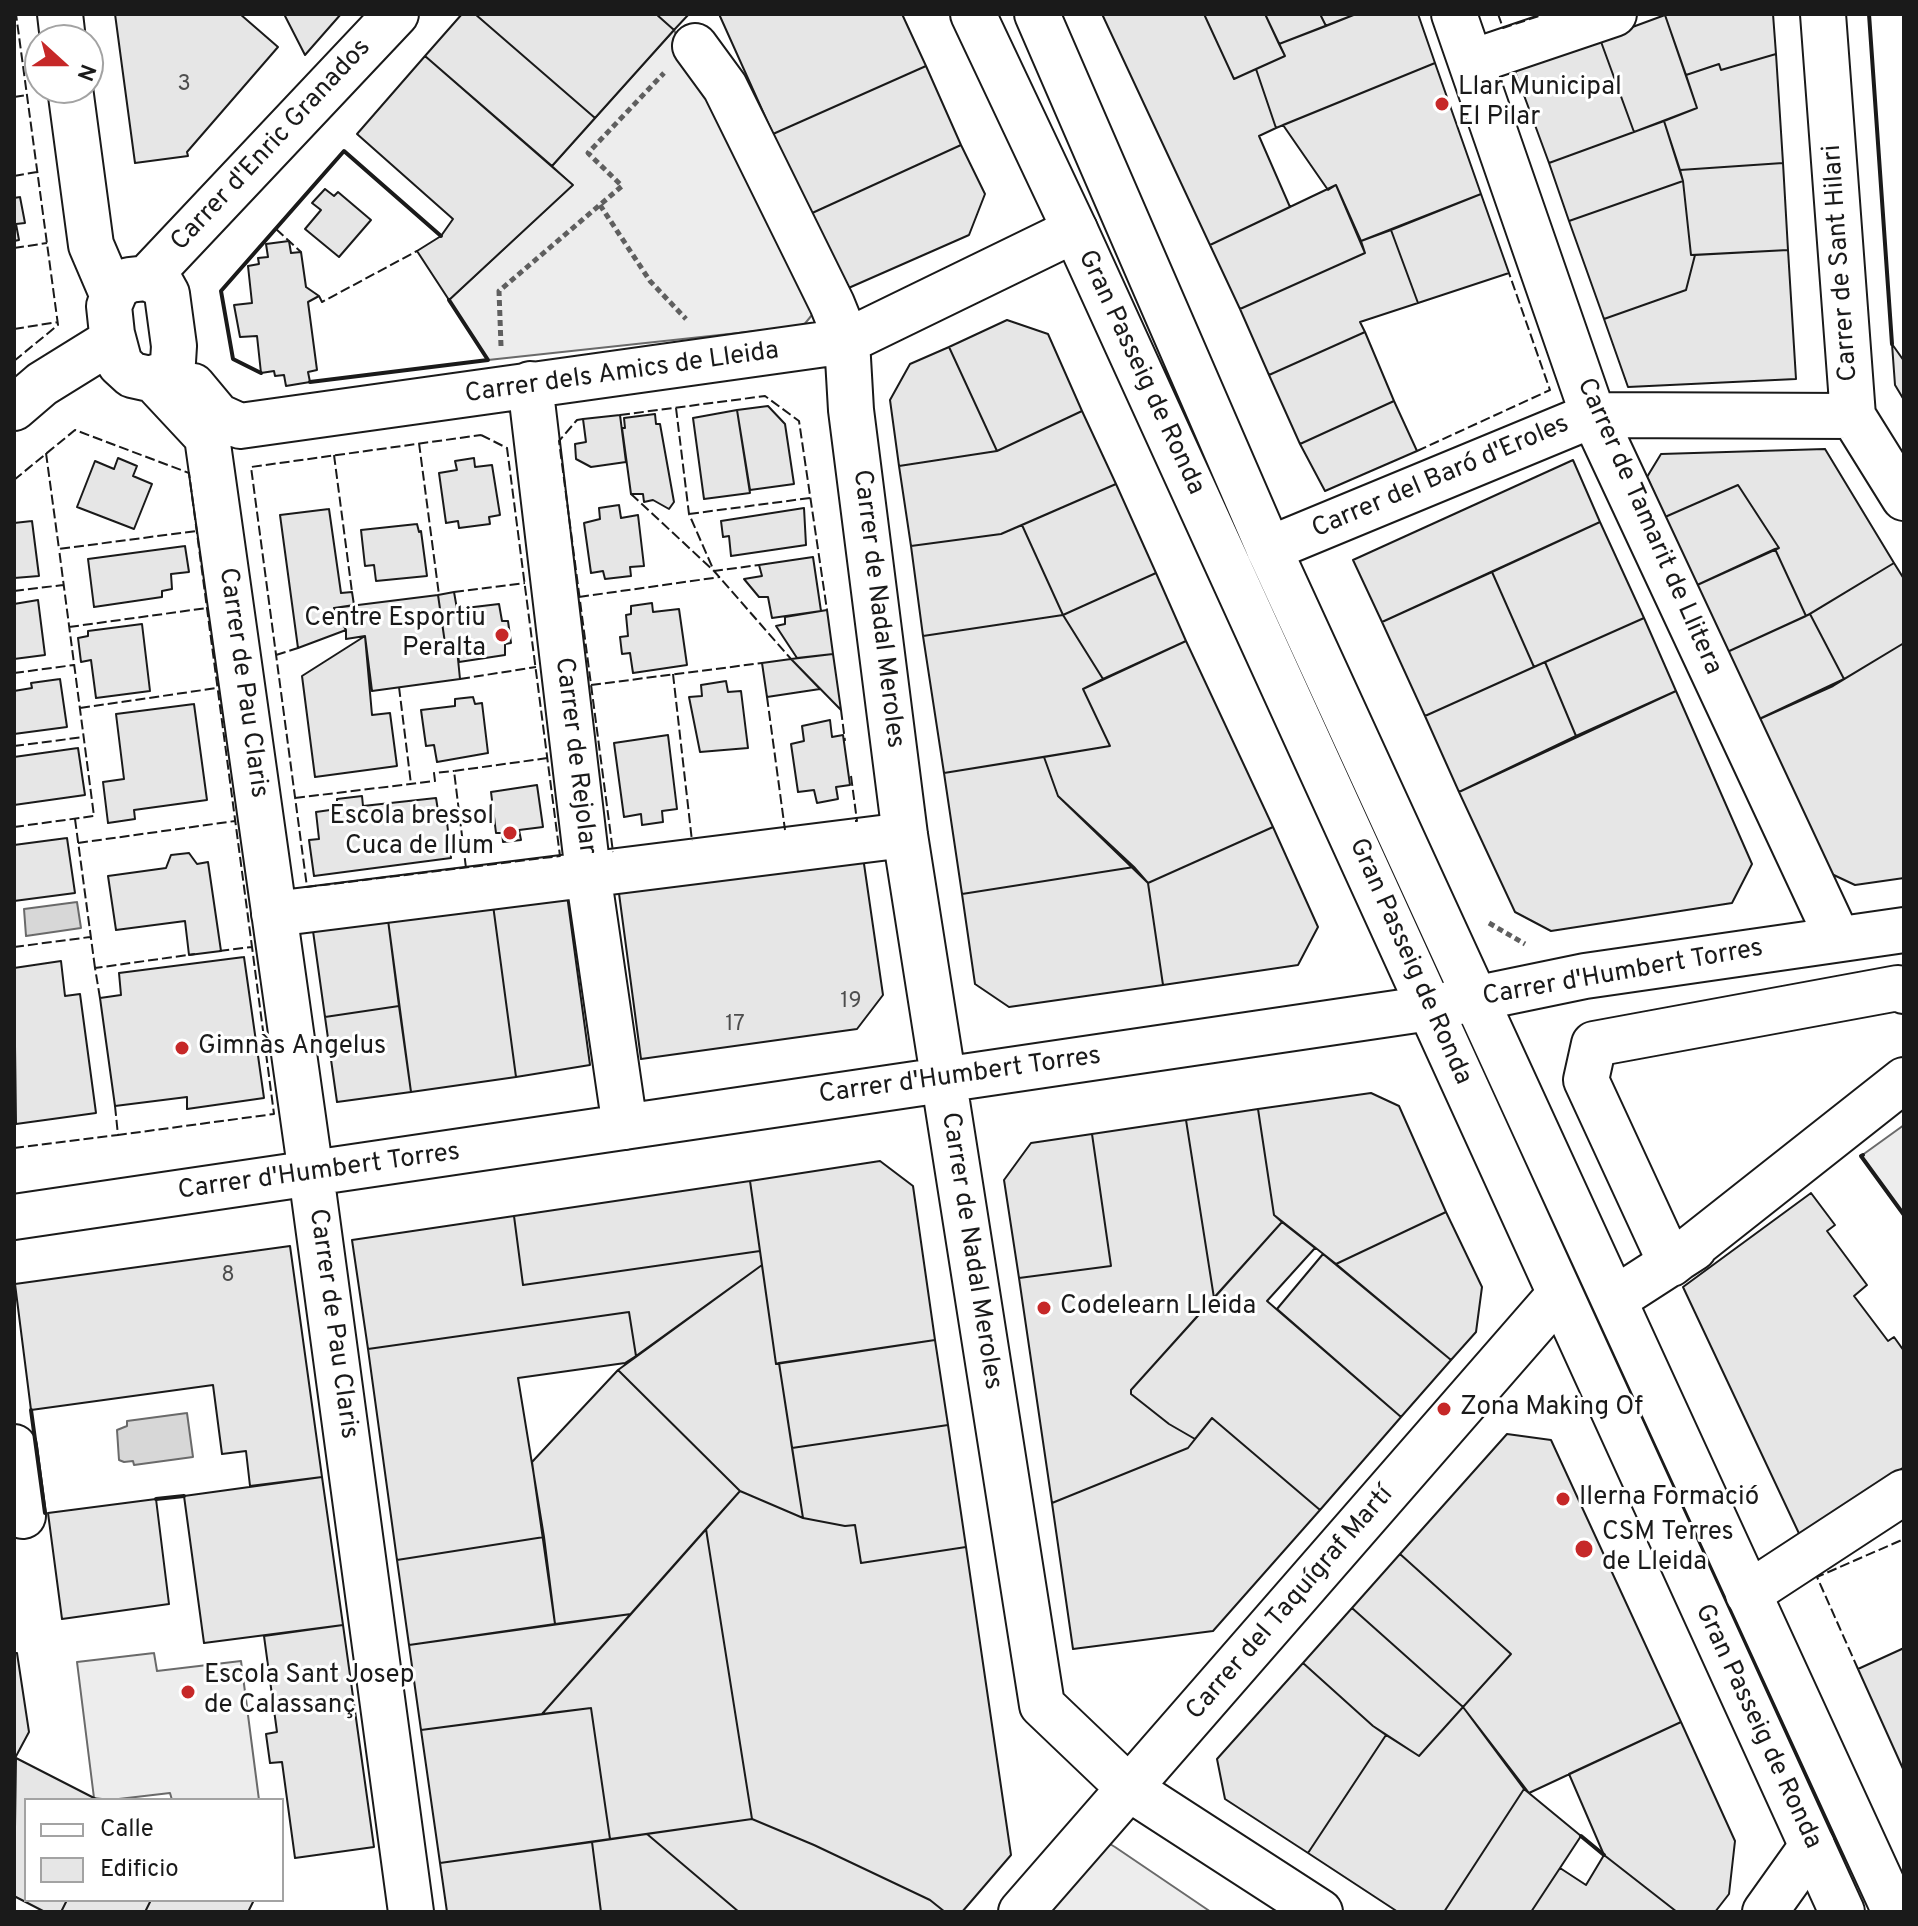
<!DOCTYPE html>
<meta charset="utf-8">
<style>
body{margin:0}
#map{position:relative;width:1918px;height:1926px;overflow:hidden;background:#fff;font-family:Overpass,sans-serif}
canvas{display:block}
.frame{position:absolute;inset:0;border:16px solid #1a1a1a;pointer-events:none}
.legend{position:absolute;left:24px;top:1798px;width:260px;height:104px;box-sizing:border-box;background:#fff;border:2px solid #a3a3a3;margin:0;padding:10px 14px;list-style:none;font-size:24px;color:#1a1a1a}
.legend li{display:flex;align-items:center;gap:16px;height:40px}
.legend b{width:40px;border:2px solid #a3a3a3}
.north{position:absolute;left:24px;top:24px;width:80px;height:80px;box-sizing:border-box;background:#fff;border:2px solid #a3a3a3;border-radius:50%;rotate:111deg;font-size:22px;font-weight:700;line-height:32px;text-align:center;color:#1a1a1a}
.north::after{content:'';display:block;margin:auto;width:28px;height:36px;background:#c62828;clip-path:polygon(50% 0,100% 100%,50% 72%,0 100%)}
</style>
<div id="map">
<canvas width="1918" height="1926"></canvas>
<div class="frame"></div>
<ul class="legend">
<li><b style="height:10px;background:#fff"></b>Calle</li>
<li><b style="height:22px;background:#e6e6e6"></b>Edificio</li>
</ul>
<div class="north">N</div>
</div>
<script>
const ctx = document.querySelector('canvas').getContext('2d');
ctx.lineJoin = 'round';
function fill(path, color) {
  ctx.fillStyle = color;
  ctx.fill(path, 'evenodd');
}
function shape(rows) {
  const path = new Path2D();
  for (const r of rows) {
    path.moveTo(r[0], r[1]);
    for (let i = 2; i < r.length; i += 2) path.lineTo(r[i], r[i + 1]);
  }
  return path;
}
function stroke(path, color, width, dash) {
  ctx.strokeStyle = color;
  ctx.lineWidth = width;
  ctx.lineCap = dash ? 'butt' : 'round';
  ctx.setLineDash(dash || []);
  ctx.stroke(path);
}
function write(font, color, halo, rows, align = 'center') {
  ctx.font = font + ' Overpass,sans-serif';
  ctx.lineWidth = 6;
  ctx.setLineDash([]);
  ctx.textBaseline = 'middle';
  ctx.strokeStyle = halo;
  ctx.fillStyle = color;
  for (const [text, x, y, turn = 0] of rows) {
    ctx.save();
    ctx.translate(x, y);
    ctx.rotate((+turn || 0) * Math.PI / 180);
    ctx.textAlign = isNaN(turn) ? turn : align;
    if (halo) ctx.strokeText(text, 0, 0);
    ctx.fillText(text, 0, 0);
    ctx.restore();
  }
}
const built = shape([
 [674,30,816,310,803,326,488,360,449,300,572,185,552,166,674,30],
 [1904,1125,1904,1215,1861,1156,1904,1125],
 [154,1653,157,1671,241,1661,259,1800,172,1800,170,1793,110,1800,94,1798,77,1662,154,1653],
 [1105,1841,1115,1847,1211,1912,1029,1912,1105,1841]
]);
const water = shape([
 [77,902,81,928,26,936,24,909,77,902],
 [187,1413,193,1457,134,1465,133,1461,124,1462,119,1460,117,1430,127,1426,127,1421,187,1413]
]);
const building = shape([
 [115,14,240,14,278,47,187,152,188,156,135,163,115,14],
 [284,14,341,14,305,55,284,14],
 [462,14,475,14,595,118,552,166,425,56,462,14],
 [475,14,656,14,674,30,595,118,475,14],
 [656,14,689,14,674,30,656,14],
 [719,14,902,14,926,66,773,134,719,14],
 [1102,14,1204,14,1234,79,1256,69,1276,128,1259,136,1290,207,1210,245,1102,14],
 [1204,14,1265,14,1285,56,1234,79,1204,14],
 [1265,14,1320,14,1326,26,1279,44,1265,14],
 [1320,14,1356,14,1326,26,1320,14],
 [1356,14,1418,14,1435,63,1276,128,1256,69,1285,56,1279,44,1356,14],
 [1669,14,1773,14,1776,54,1721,70,1719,64,1686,75,1665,15,1669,14],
 [1665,15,1697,108,1634,132,1600,39,1665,15],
 [1600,39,1634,132,1549,163,1515,71,1600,39],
 [1776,54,1783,163,1680,170,1664,121,1697,108,1686,75,1719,64,1721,70,1776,54],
 [425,56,573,185,449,300,417,251,441,236,453,219,357,134,425,56],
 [1435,63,1481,194,1361,241,1336,185,1328,190,1283,125,1435,63],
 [926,66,961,145,810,214,773,134,926,66],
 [1664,121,1683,181,1569,221,1549,163,1664,121],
 [961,145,985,194,969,235,844,290,810,214,961,145],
 [1783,163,1788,250,1691,255,1683,181,1680,170,1783,163],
 [1683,181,1691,255,1695,255,1686,290,1604,319,1569,221,1683,181],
 [1336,185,1365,253,1240,309,1210,245,1336,185],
 [325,189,334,196,338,192,371,220,339,257,305,229,321,210,312,203,325,189],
 [1481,194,1509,273,1418,303,1391,230,1481,194],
 [20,197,25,223,16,224,19,240,14,241,14,198,20,197],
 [1391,230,1418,303,1360,322,1365,332,1269,375,1240,309,1365,253,1361,241,1391,230],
 [289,241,291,253,301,252,306,287,319,296,308,302,317,370,308,372,310,382,286,386,284,375,275,376,274,371,261,373,257,336,240,337,234,305,252,303,248,266,259,264,258,258,268,257,266,244,289,241],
 [1788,250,1796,379,1628,387,1604,319,1686,290,1695,255,1788,250],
 [1007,320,1048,334,1082,411,997,451,949,347,1007,320],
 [1365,332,1394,401,1300,444,1269,375,1365,332],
 [1892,344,1904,361,1904,400,1895,385,1892,344],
 [949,347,997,451,899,466,890,400,910,364,949,347],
 [1394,401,1417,451,1325,491,1300,444,1394,401],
 [768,406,785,424,794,484,750,490,737,410,768,406],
 [737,410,750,493,704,499,693,418,737,410],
 [1082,411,1116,484,1001,534,911,546,899,466,997,451,1082,411],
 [655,414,656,424,660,424,674,502,669,509,653,500,644,502,643,494,631,494,622,428,625,428,624,418,655,414],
 [620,415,626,462,591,467,576,459,575,444,586,442,583,419,620,415],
 [1825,449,1894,563,1806,616,1775,549,1779,548,1738,485,1665,517,1647,477,1661,454,1825,449],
 [118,458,137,466,133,476,152,484,134,529,77,507,95,461,114,469,118,458],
 [474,458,475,467,492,465,500,515,489,517,490,524,459,528,458,521,446,523,439,473,457,470,455,461,474,458],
 [1573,460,1600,522,1382,622,1353,560,1573,460],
 [1116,484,1156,573,1063,615,1022,525,1116,484],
 [1738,485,1779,548,1695,586,1665,517,1738,485],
 [619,505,621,518,638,515,644,566,630,567,631,576,605,579,603,571,591,573,584,523,600,519,599,508,619,505],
 [804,508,806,545,731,556,729,536,723,537,721,521,804,508],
 [329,509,341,593,352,592,354,605,334,608,346,630,298,648,280,515,329,509],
 [32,521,39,576,14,578,14,523,32,521],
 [1600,522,1644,618,1534,667,1492,572,1600,522],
 [417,524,419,532,421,531,427,576,376,581,374,565,365,566,361,530,417,524],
 [1022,525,1063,615,923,636,911,546,1001,534,1022,525],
 [185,546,189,572,171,574,172,589,162,591,162,597,94,607,88,559,185,546],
 [1775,549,1806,616,1725,653,1695,586,1775,549],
 [813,557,821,611,772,618,768,597,759,597,744,579,762,576,759,565,813,557],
 [1894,563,1904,579,1904,643,1844,679,1810,614,1894,563],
 [1492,572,1534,667,1425,716,1382,622,1492,572],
 [1156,573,1186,641,1103,679,1063,615,1156,573],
 [454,592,457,609,499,604,502,621,508,621,511,643,505,644,505,655,459,662,457,649,446,650,438,595,454,592],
 [438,595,446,650,457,649,460,679,372,691,365,636,346,639,346,630,334,608,438,595],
 [38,600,45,655,14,659,14,604,38,600],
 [652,603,653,612,679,609,687,665,633,673,630,653,622,654,620,637,628,636,626,615,631,614,631,606,652,603],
 [827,610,833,654,797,658,776,626,785,624,785,617,827,610],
 [1810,614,1844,679,1755,721,1725,653,1810,614],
 [1063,615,1103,679,1083,689,1110,746,944,773,923,636,1063,615],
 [1644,618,1676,691,1576,736,1545,662,1644,618],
 [142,624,150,691,96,698,91,660,81,662,78,638,88,636,88,631,142,624],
 [365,636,372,715,390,713,397,766,315,777,302,676,365,636],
 [1186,641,1273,827,1148,883,1058,796,1044,757,1110,746,1083,689,1186,641],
 [1904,643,1904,878,1855,885,1821,869,1755,721,1833,686,1904,643],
 [833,654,841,710,791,659,833,654],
 [791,659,820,689,767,697,762,663,791,659],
 [1545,662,1576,736,1459,792,1425,716,1545,662],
 [60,679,67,727,14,734,14,691,32,688,31,683,60,679],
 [726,681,728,692,741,691,748,748,700,752,689,697,702,696,701,685,726,681],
 [1676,691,1752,864,1732,903,1551,931,1515,912,1459,792,1676,691],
 [473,697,475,704,482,703,488,753,437,762,434,745,426,746,421,710,455,706,455,699,473,697],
 [194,704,207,800,134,810,135,819,108,823,103,782,124,779,116,714,194,704],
 [830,720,832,737,843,735,850,785,836,787,838,799,817,803,814,790,798,792,791,744,804,741,802,726,830,720],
 [668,735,677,809,662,811,663,822,642,825,641,814,624,817,614,743,668,735],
 [78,748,85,795,14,805,14,757,78,748],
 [1044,757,1058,796,1134,867,962,894,944,773,1044,757],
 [537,785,543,827,519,830,521,840,503,842,502,833,496,833,491,792,537,785],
 [362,796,363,806,436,798,440,823,447,822,451,858,314,876,309,840,319,839,316,812,337,809,337,799,362,796],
 [1273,827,1318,927,1298,965,1163,985,1148,883,1273,827],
 [67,838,75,893,14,901,14,845,67,838],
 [189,853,197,864,208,862,221,951,189,955,185,921,116,930,108,876,166,868,171,855,189,853],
 [863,857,883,995,857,1029,641,1059,618,886,863,857],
 [1134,867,1148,883,1163,985,1009,1007,975,984,962,894,1134,867],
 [567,895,590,1065,516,1077,493,905,567,895],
 [493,905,516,1077,411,1092,388,920,493,905],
 [388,920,399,1006,325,1017,313,931,388,920],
 [244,957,264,1098,187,1109,187,1097,115,1106,100,998,121,995,119,973,244,957],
 [61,961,65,996,80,994,96,1113,16,1124,14,968,61,961],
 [399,1006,411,1092,337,1102,325,1017,399,1006],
 [1371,1093,1399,1106,1446,1212,1336,1264,1274,1215,1258,1109,1371,1093],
 [1258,1109,1274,1215,1282,1222,1214,1298,1186,1120,1258,1109],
 [1186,1120,1214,1298,1131,1390,1131,1394,1169,1424,1195,1439,1188,1448,1052,1503,1019,1278,1111,1266,1092,1134,1186,1120],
 [1092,1134,1111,1266,1019,1278,1004,1180,1031,1143,1092,1134],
 [880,1161,913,1186,935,1340,776,1364,750,1181,880,1161],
 [750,1181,760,1251,523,1285,514,1216,750,1181],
 [1811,1193,1835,1225,1827,1231,1867,1285,1854,1296,1888,1341,1894,1337,1904,1351,1904,1467,1803,1542,1683,1287,1811,1193],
 [1446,1212,1482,1287,1476,1332,1451,1360,1336,1264,1446,1212],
 [514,1216,523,1285,760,1251,762,1265,636,1356,629,1312,368,1349,352,1240,514,1216],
 [1282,1222,1315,1248,1267,1301,1401,1417,1320,1510,1212,1418,1195,1439,1169,1424,1131,1394,1131,1390,1282,1222],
 [290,1246,322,1477,250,1486,246,1451,222,1454,213,1385,31,1410,15,1284,290,1246],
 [1323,1254,1451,1360,1401,1417,1277,1309,1323,1254],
 [762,1265,776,1364,779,1363,803,1518,740,1491,618,1370,762,1265],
 [629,1312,636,1356,625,1363,518,1378,544,1537,397,1560,368,1349,629,1312],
 [935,1340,948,1425,792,1448,779,1363,935,1340],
 [618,1370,740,1491,631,1614,555,1624,532,1462,618,1370],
 [1212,1418,1320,1510,1213,1631,1073,1649,1052,1503,1188,1448,1212,1418],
 [948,1425,966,1547,861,1563,855,1525,845,1526,803,1518,792,1448,948,1425],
 [1507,1434,1551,1440,1681,1722,1529,1793,1463,1707,1511,1654,1400,1554,1507,1434],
 [322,1477,343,1625,204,1643,184,1496,322,1477],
 [740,1491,803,1518,845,1526,855,1525,861,1563,966,1547,1011,1855,962,1912,945,1912,930,1900,814,1845,752,1819,706,1529,740,1491],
 [156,1499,169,1604,62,1619,48,1513,156,1499],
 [706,1529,752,1819,610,1839,591,1708,542,1714,706,1529],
 [544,1537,555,1624,409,1645,397,1560,544,1537],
 [1400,1554,1511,1654,1463,1707,1352,1608,1400,1554],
 [1352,1608,1463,1707,1419,1756,1373,1726,1303,1663,1352,1608],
 [631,1614,542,1714,421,1730,409,1645,631,1614],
 [343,1625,374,1847,295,1858,282,1762,270,1763,266,1734,277,1732,264,1636,343,1625],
 [1904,1648,1904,1771,1858,1669,1904,1648],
 [14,1653,17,1653,29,1732,14,1760,14,1653],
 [1303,1663,1373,1726,1386,1735,1308,1853,1225,1799,1217,1759,1303,1663],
 [1463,1707,1524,1789,1444,1912,1398,1912,1308,1853,1386,1735,1419,1756,1463,1707],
 [591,1708,610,1839,440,1863,421,1730,591,1708],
 [1681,1722,1735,1841,1729,1894,1715,1912,1677,1912,1604,1855,1569,1774,1681,1722],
 [16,1758,98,1800,26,1800,26,1900,67,1900,61,1912,45,1912,14,1896,16,1758],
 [1524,1789,1581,1836,1560,1868,1531,1912,1444,1912,1524,1789],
 [752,1819,814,1845,930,1900,945,1912,739,1912,647,1834,752,1819],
 [647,1834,739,1912,601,1912,592,1842,647,1834],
 [592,1842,601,1912,447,1912,440,1863,592,1842],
 [1604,1855,1677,1912,1531,1912,1560,1868,1586,1885,1604,1855],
 [67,1900,151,1900,145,1912,61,1912,67,1900],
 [151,1900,254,1900,248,1912,145,1912,151,1900]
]);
const path = shape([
 [600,205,650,281,686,319],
 [501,346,499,291,622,186,588,153,664,73],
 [1489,923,1525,944]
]);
const minor = shape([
 [60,14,63,40],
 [1454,14,1593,415,1838,939],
 [1823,14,1853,416,1904,498],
 [695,46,725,87,832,304,847,341,851,410,905,835,1042,1705,1130,1789,1320,1912],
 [1472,62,1614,14],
 [70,88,91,245,112,294],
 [147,278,396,14],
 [147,278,162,285,167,294,174,346,173,362,166,373,150,379,132,375,120,364,112,334,109,306,117,287,129,280,147,278],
 [152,378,207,437,311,1174,411,1912],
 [530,384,588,873,625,1127],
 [193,386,218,416,240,426,847,341,1075,230],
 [14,408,42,384,113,340],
 [1269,549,1593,415,1853,416],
 [274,914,905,835],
 [1904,991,1898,988,1594,1044,1586,1080,1671,1264,1904,1080],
 [14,1217,1430,1008,1585,976,1904,930],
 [1615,1299,1694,1248],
 [14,1447,23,1516],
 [1748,1594,1904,1492],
 [1021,1912,1559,1295],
 [1765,1912,1812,1846]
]);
const major = shape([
 [973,14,1075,230,1842,1912],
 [1037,14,1269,549,1895,1912]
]);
const fence = shape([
 [1498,14,1503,28,1545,14],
 [14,97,27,95],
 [14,176,37,172],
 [276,229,301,252],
 [14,248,47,243],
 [319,296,322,302,417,251],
 [14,329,58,322],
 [14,361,58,325,16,14],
 [676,408,689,514,714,571,759,565],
 [620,415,765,396,799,421,827,610],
 [583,419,577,420,559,441,613,852],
 [481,435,507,448,560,856,307,887,251,467,481,435],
 [419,443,439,595],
 [1417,451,1550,390,1509,273],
 [46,453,59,549,196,531],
 [334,455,352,592],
 [14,480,75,430,189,473,252,947],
 [631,494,714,571,791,659],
 [689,514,810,498],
 [14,591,63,585],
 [454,592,525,583],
 [579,597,720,577],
 [69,627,207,608],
 [276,655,298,648],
 [14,673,74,665],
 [673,674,692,841],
 [460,679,536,667],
 [591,685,762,663],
 [399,687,411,784],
 [767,697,785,830],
 [80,708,217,688],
 [841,710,845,741],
 [14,746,84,737],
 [851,776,857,821,855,821],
 [295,798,435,781,434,773,454,771],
 [75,819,95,968],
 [14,827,94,816,59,549],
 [78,843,235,821],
 [466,868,454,771,548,758],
 [14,947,90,937],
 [100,998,95,968,195,954],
 [115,1106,118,1135,274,1114,252,947,219,951],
 [14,1148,118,1135],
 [1858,1669,1817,1577,1904,1539]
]);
const wall = shape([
 [1869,14,1892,344],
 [261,373,233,359,221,291,344,151,441,236],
 [310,382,488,360,449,300],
 [1863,1155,1861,1156,1904,1215],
 [31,1410,45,1513],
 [156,1499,184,1496],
 [1581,1836,1604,1855]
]);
const markers = [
 [1442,104,8,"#c62828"],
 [502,635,8,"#c62828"],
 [510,833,8,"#c62828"],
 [182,1048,8,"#c62828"],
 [1044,1308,8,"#c62828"],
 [1444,1409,8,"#c62828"],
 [1563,1499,8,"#c62828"],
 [1584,1549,10,"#c62828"],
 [188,1692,8,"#c62828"]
];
const numberNames = [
 ["3",184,86],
 ["19",851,1003],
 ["17",735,1026],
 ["8",228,1277]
];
const poiNames = [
 ["Llar Municipal",1458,89],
 ["El Pilar",1458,119],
 ["Centre Esportiu",486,620,"right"],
 ["Peralta",486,650,"right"],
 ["Escola bressol",494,818,"right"],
 ["Cuca de llum",494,848,"right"],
 ["Gimnàs Angelus",198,1048],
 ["Codelearn Lleida",1060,1308],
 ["Zona Making Of",1460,1409],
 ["Ilerna Formació",1579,1499],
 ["CSM Terres",1602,1534],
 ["de Lleida",1602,1564],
 ["Escola Sant Josep",204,1677],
 ["de Calassanç",204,1707]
];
const streetNames = [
 ["Carrer d'Enric Granados",272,146,-47],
 ["Carrer de Sant Hilari",1842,263,-94],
 ["Gran Passeig de Ronda",1140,373,65],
 ["Carrer dels Amics de Lleida",622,374,-8],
 ["Carrer del Baró d'Eroles",1441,478,-23],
 ["Carrer de Tamarit de Llitera",1648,527,66],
 ["Carrer de Nadal Meroles",877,609,83],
 ["Carrer de Pau Claris",242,683,82],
 ["Carrer de Rejolar",574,756,83],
 ["Gran Passeig de Ronda",1409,962,66],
 ["Carrer d'Humbert Torres",1623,974,-10],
 ["Carrer d'Humbert Torres",960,1077,-8],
 ["Carrer d'Humbert Torres",319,1173,-8],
 ["Carrer de Nadal Meroles",970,1251,81],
 ["Carrer de Pau Claris",332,1324,82],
 ["Carrer del Taquígraf Martí",1291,1604,-49],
 ["Gran Passeig de Ronda",1757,1727,65]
];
fill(built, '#ededed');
stroke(built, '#6a6a6a', 2);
fill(water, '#d7d7d7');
stroke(water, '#6a6a6a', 2);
fill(building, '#e6e6e6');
stroke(building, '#1a1a1a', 2);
stroke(minor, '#1a1a1a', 48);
stroke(major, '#1a1a1a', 48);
stroke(path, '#5f5f5f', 5, [6, 4]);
stroke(minor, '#fff', 44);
stroke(major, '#fff', 44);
stroke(fence, '#1a1a1a', 2, [10, 4]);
stroke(wall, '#1a1a1a', 4);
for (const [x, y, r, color] of markers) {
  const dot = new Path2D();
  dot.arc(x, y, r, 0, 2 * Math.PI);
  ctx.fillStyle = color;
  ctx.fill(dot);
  stroke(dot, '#fff', 3);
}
write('22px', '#4d4d4d', null, numberNames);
write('26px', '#1a1a1a', '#fff', poiNames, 'left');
write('26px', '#1a1a1a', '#fff', streetNames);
</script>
